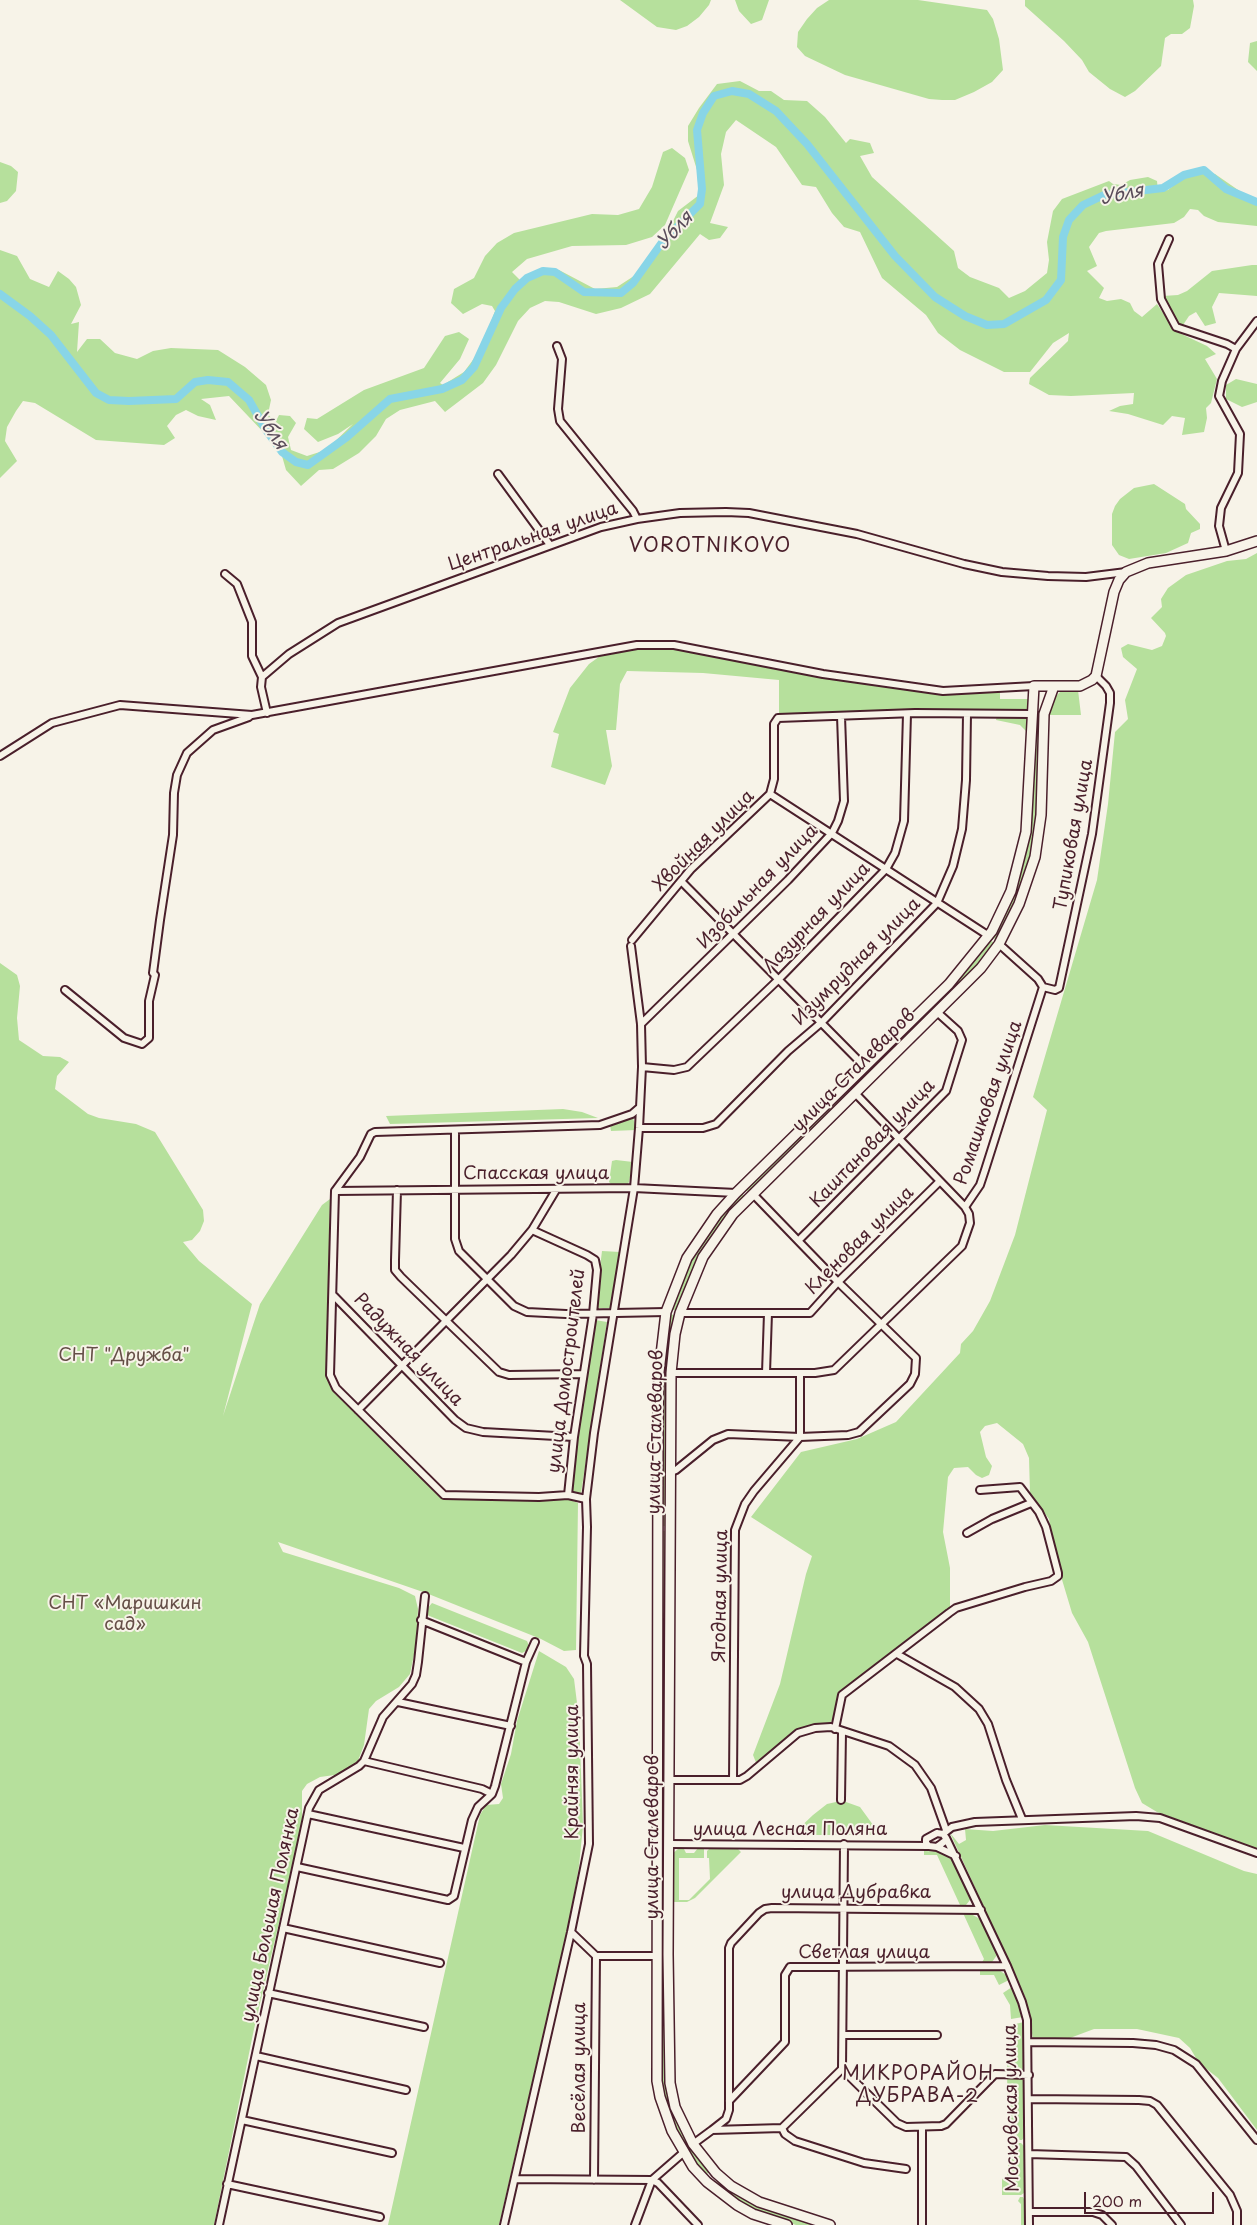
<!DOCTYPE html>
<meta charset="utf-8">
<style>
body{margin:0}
#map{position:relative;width:1257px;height:2225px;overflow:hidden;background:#f7f3e8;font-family:"Playpen Sans",sans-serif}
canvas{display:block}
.scale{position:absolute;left:1084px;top:2192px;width:130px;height:22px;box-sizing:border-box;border:2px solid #4a1f2b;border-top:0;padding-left:6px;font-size:15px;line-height:18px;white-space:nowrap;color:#4a1f2b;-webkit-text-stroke:4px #f7f3e8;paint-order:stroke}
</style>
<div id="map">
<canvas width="1257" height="2225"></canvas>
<div class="scale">200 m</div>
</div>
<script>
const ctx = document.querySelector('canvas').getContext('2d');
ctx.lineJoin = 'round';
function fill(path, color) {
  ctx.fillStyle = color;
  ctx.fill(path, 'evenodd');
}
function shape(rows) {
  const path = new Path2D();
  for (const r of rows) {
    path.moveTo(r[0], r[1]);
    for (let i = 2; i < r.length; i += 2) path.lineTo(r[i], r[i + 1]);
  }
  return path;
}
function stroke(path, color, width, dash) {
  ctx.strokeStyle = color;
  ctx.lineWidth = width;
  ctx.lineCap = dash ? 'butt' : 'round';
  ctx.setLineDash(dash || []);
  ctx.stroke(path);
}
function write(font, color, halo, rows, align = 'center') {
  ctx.font = font + ' "Playpen Sans",sans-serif';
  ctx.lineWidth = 4;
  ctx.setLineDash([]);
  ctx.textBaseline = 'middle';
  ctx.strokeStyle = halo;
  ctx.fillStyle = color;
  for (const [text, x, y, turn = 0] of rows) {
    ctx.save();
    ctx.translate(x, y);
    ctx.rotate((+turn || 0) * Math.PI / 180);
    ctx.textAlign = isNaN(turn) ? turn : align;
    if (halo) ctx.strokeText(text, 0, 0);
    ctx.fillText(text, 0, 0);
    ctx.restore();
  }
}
const green = shape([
 [620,0,711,0,709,5,699,17,687,26,676,30,657,27],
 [735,0,769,0,762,20,751,24,739,11],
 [829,0,918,0,987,10,993,19,999,39,1003,70,992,82,974,92,955,100,942,100,929,99,845,75,805,56,797,47,798,32,807,19,817,8],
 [1025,0,1193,0,1194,6,1190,28,1182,34,1171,34,1165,38,1161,66,1135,91,1125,97,1110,89,1089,72,1082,60,1064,41,1025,6],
 [1257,41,1257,71,1248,62,1250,43],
 [740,81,759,91,771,91,784,100,807,101,825,117,846,143,850,139,870,143,874,153,860,156,872,177,954,251,958,268,970,277,999,288,1009,298,1025,291,1047,273,1049,260,1047,242,1053,211,1062,199,1109,181,1113,184,1121,185,1130,180,1148,177,1157,181,1158,191,1168,190,1186,175,1208,172,1215,174,1257,203,1257,226,1218,222,1204,216,1198,210,1190,209,1184,217,1174,223,1106,231,1099,233,1089,247,1097,266,1087,271,1104,288,1099,298,1107,301,1121,299,1130,303,1134,311,1142,317,1157,304,1175,331,1207,346,1216,354,1205,359,1217,379,1211,403,1206,408,1207,418,1204,432,1182,435,1185,418,1172,416,1163,425,1128,414,1109,411,1120,406,1133,404,1134,393,1071,396,1049,395,1029,384,1030,378,1068,341,1069,333,1053,343,1030,372,1004,372,960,350,938,333,926,315,882,278,860,232,844,227,832,213,816,187,802,185,776,147,736,120,726,132,721,154,724,185,710,223,728,227,720,238,709,240,700,234,650,294,621,308,596,314,559,302,545,301,530,308,518,321,496,365,483,383,445,412,435,401,400,410,386,419,376,436,359,453,333,469,319,470,301,486,286,470,282,456,267,436,229,396,201,399,210,405,216,420,198,416,186,410,176,415,167,426,175,438,164,445,96,440,35,403,23,401,16,411,7,427,5,441,17,461,0,478,0,250,17,256,30,279,49,287,58,271,69,279,76,287,81,305,71,324,79,322,77,352,87,339,100,339,115,353,137,359,153,351,171,348,218,350,245,367,266,385,271,400,268,414,275,423,279,415,290,416,296,423,288,437,291,450,307,456,326,450,353,424,338,434,318,442,304,429,307,418,317,419,364,390,424,368,445,336,459,332,469,339,460,359,440,383,443,385,464,372,481,349,495,311,492,306,482,304,463,314,451,303,454,289,474,278,485,256,497,243,514,233,592,214,618,215,639,209,652,187,663,152,672,148,685,158,689,170,665,225,652,237,626,245,572,246,527,259,512,272,522,282,538,274,559,270,595,289,617,287,637,274,671,225,678,211,699,195,697,170,688,141,688,126,699,108,717,84],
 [0,162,11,166,18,172,16,191,7,201,0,203],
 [1252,265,1257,265,1257,296,1219,293,1212,307,1216,323,1205,326,1196,312,1189,316,1183,325,1176,323,1166,308,1163,296,1178,295,1187,291,1212,271],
 [1236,379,1257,384,1257,402,1242,407,1226,399,1226,385],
 [1154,484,1185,504,1186,509,1200,524,1200,529,1191,533,1188,543,1166,553,1129,559,1119,555,1112,545,1112,514,1115,506,1120,499,1134,488],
 [1257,553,1257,1849,1157,1812,1142,1803,1135,1788,1088,1642,1072,1613,1054,1553,1049,1519,1030,1493,1029,1458,1023,1444,997,1423,985,1426,980,1432,986,1457,992,1466,989,1475,982,1478,976,1475,968,1467,954,1468,948,1477,943,1532,950,1568,950,1608,884,1658,839,1697,833,1718,829,1726,809,1726,793,1733,757,1765,753,1755,780,1684,806,1574,812,1556,751,1517,801,1452,857,1439,896,1422,960,1353,961,1344,973,1331,990,1301,1015,1235,1047,1110,1033,1097,1097,880,1108,804,1115,732,1128,719,1125,700,1137,669,1123,657,1121,648,1128,644,1152,650,1162,646,1166,636,1165,633,1151,618,1162,607,1161,599,1168,588,1186,575,1227,561,1246,559],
 [638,647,657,647,682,650,831,679,928,692,943,693,1000,689,1000,699,1030,699,1030,708,1028,712,779,715,779,680,703,673,627,671,620,684,616,730,606,730,612,766,605,785,551,767,559,734,553,732,570,688,589,664,603,654],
 [1062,690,1078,690,1081,715,1048,715,1053,699],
 [997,715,1029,717,1029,735,1026,734,1026,731,1020,725,996,720],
 [1036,715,1041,715,1037,831,1024,888,996,940,993,937,1016,885,1028,842,1032,803,1033,744],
 [989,940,995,943,984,960,871,1071,868,1068],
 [0,963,17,975,20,986,17,1018,19,1040,43,1056,60,1057,69,1062,57,1076,55,1089,88,1114,99,1118,136,1124,155,1132,203,1210,204,1221,200,1231,192,1240,183,1242,199,1261,252,1304,223,1416,260,1304,322,1205,330,1199,327,1372,332,1387,443,1498,518,1501,568,1499,578,1503,576,1650,564,1651,541,1639,426,1593,278,1542,283,1552,399,1588,415,1596,418,1609,416,1645,410,1674,399,1687,376,1701,369,1709,364,1745,356,1766,342,1774,320,1777,307,1784,302,1791,302,1825,254,2029,214,2225,0,2225],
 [865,1071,868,1075,750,1193,745,1190],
 [563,1109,582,1112,598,1118,390,1124,386,1116],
 [633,1117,636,1130,611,1131,610,1125],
 [616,1160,633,1162,629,1182,627,1185,614,1187,609,1182,612,1161],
 [742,1193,745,1197,727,1219,677,1310,672,1310,687,1263,713,1222],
 [602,1251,620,1252,611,1308,595,1308],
 [671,1314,675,1316,666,1526,663,1526,660,1395],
 [595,1320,607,1322,581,1493,569,1491],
 [662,1531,666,1531,668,1534,667,1610,662,1610],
 [432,1603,527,1641,529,1646,526,1651,522,1653,427,1615,426,1610],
 [661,1613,667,1613,666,1660,662,1660],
 [539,1651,566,1667,574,1679,579,1719,583,1826,579,1866,570,1918,499,2225,388,2225,480,1815,486,1805,499,1804,503,1798,501,1784,511,1754,517,1721],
 [662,1664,668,1667,666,1778,663,1778,660,1777],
 [661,1782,665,1782,665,1839,662,1840,660,1837],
 [836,1802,846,1802,860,1807,876,1829,876,1835,792,1835,813,1815,827,1804],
 [1045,1825,1148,1831,1244,1871,1257,1874,1257,2130,1218,2078,1199,2063,1190,2048,1179,2038,1137,2029,1094,2029,1062,2041,1056,2039,1052,2041,1033,2039,1026,1999,951,1835,951,1834,959,1844,966,1840,965,1829,993,1831],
 [661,1846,664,1846,666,1850,670,2099,669,2102,665,2103,660,2085],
 [698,1848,704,1848,704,1858,679,1858,679,1900,689,1900,710,1879,709,1858,707,1858,707,1851,710,1848,738,1849,741,1852,695,1898,687,1902,672,1902,672,1854,678,1849,684,1849,686,1853,694,1853],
 [924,1851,943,1852,952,1860,970,1897,970,1900,966,1905,957,1907,960,1905,937,1855,924,1855],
 [958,1911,971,1914,980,1919,997,1955,990,1965,981,1964,984,1959,963,1913,957,1913],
 [980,1970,999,1970,1006,1975,1009,1980,999,1985,994,1975,980,1975],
 [1012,1987,1020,2003,1023,2017,1011,2019,1010,2005,1003,1993],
 [1024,2022,1025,2070,1021,2073,1007,2074,1007,2065,1012,2064,1011,2025],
 [1007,2076,1021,2077,1025,2080,1025,2136,1022,2140,1009,2140],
 [674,2113,709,2168,709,2172,706,2175,697,2168,669,2118,671,2114],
 [1009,2143,1021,2143,1025,2147,1024,2193,1021,2195,1002,2195,1002,2179,1007,2176,1008,2170],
 [717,2180,821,2225,796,2225,755,2211,715,2186],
 [1020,2197,1023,2197,1025,2201,1025,2225,1021,2225,1021,2204,1018,2201]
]);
const river = shape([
 [0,294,30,316,51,335,96,393,109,400,129,401,176,399,195,382,208,380,228,382,249,400,266,430,282,452,296,462,308,465,347,437,390,399,442,389,462,380,474,367,501,308,515,289,527,278,543,271,555,272,584,292,621,293,633,283,663,241,700,204,702,189,697,130,703,113,714,96,732,91,749,94,776,111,807,144,895,256,935,297,965,316,987,325,1004,324,1046,300,1061,280,1063,237,1069,220,1083,205,1104,195,1163,188,1184,175,1204,170,1226,189,1257,202]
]);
const minor = shape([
 [1169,239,1158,264,1161,299,1176,327,1227,344,1236,349],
 [557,346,562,359,558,409,560,421,633,511,637,519],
 [498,474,550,545],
 [1226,551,1219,526,1221,508,1238,473,1240,434,1219,396,1222,381,1236,349,1257,321],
 [225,574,237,584,252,622,252,656,262,677],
 [267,713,261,687,262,677,289,654,338,623,601,527,637,519,680,513,726,512,749,513,857,534,964,564,1002,572,1048,576,1086,577,1126,572],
 [0,756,52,723,120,705,252,715,637,645,674,645,823,674,943,691,1034,686],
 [770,794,989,936],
 [681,881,864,1066],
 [632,940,691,869,770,794,774,779,774,724,778,718,915,713,1032,714],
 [999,944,1038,979,1043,987],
 [1043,987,1055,990,1059,988,1092,834,1110,703,1110,693,1106,686,1096,676],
 [65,990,124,1038,142,1044,149,1038,149,1001,155,975,153,973,160,920,173,835,174,793,177,775,187,753,213,730,249,717],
 [641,1024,788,880,832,833,838,821,844,801,841,716],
 [642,1067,674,1070,687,1067,779,979,886,869,895,853,904,821,907,714],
 [855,1093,965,1207],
 [639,1128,703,1128,716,1124,788,1051,822,1022,937,903,953,866,962,829,966,780,967,714],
 [455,1130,455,1239,459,1251,514,1306,527,1312,566,1314,666,1312],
 [397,1190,395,1260,395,1270,401,1277,499,1372,509,1375,583,1374],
 [335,1191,634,1188,736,1193],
 [532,1230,587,1255,595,1260,597,1270,593,1314,574,1437,568,1495],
 [799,1240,946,1091,962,1040,958,1031,937,1012],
 [334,1296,455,1420,466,1428,483,1432,574,1437],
 [680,1313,810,1313,838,1282,939,1182],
 [671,1373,815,1373,834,1370,962,1246,970,1223,969,1214,965,1207,980,1185,985,1170,1043,987],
 [766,1373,768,1313],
 [358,1410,511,1255,532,1230,556,1190],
 [671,1472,676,1470,713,1440,728,1434,800,1437,848,1435,859,1432,910,1384,915,1374,916,1358,838,1282,753,1194],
 [586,1499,568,1495,539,1497,444,1495,336,1388,330,1375,335,1191,360,1157,371,1134,375,1132,600,1125,632,1114,639,1108],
 [967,1533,992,1519,1031,1503],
 [421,1620,526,1662],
 [897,1654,955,1687,979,1709,988,1724,1006,1780,1022,1819],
 [398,1702,511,1726],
 [835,1729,842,1695,949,1613,956,1608,1025,1587,1051,1581,1058,1576,1058,1573,1046,1527,1039,1512,1020,1487,980,1490],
 [364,1761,482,1789,492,1794],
 [669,1780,740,1780,747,1776,798,1733,815,1728,831,1727,889,1746,915,1765,931,1788,946,1830],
 [733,1780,735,1530,745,1504,754,1491,800,1437,800,1373],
 [841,1800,842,1732],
 [308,1814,464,1848],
 [937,1833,943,1834,946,1838,945,1841,937,1847,929,1846,926,1843,926,1839,937,1833],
 [943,1834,952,1827,975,1822,1136,1816,1160,1818,1257,1853],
 [946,1838,1007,1966,1022,2002,1027,2020,1029,2225],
 [669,1844,929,1846],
 [937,1847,956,1856],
 [297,1867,448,1900,454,1896,472,1820,478,1807,492,1794,495,1786,526,1662,535,1642],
 [283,1928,440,1963],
 [571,1932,596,1956,656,1956],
 [268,1993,424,2027],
 [843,2035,937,2035],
 [1028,2042,1133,2043,1156,2045,1174,2050,1196,2064,1257,2140],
 [256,2056,406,2090],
 [842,2069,897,2123,906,2127,941,2126,946,2124,995,2074,1029,2075],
 [1029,2099,1139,2100,1150,2101,1157,2105,1230,2195,1237,2211,1237,2225],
 [729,2101,785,2042,785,1975,790,1967,1007,1966],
 [242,2120,392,2153],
 [782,2128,785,2134,795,2141,864,2163,906,2169],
 [712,2130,726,2119,729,2110,729,1948,731,1943,759,1913,765,1909,772,1908,981,1910],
 [693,2144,712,2130,782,2128,842,2069,844,1844],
 [1029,2154,1126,2157,1136,2166,1181,2225],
 [516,2179,652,2180,658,2183,698,2225],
 [594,2180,596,1956],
 [227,2184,380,2217],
 [1029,2212,1093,2212,1102,2215,1112,2225],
 [219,2225,309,1808,319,1790,359,1766,364,1761,383,1717,412,1684,416,1675,418,1662,425,1596],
 [504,2225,571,1932,589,1844,587,1664,584,1656,587,1527,586,1499,594,1433,634,1188,639,1128,642,1067,641,1024,631,946],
 [635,2225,652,2180,683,2153],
 [922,2225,922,2127]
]);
const major = shape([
 [787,2225,753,2214,737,2205,707,2182,693,2167,672,2131,660,2097,657,2081,658,1431,659,1372,666,1312,687,1258,717,1214,736,1193,949,984,992,931,1011,891,1026,832,1034,686,1080,686,1092,680,1096,676,1114,592,1119,580,1126,572,1148,563,1226,551,1257,541],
 [830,2225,759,2202,731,2186,716,2173,693,2144,675,2107,670,2083,668,1954,671,1373,675,1334,680,1313,703,1257,733,1214,964,985,981,968,999,944,1019,904,1035,857,1041,815,1044,714,1054,686]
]);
const streetNames = [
 ["Центральная улица",533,537,-19],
 ["Тупиковая улица",1074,835,-80],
 ["Хвойная улица",704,841,-45],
 ["Изобильная улица",758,887,-46],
 ["Лазурная улица",817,918,-46],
 ["Изумрудная улица",857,962,-45],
 ["улица Сталеваров",854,1071,-45],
 ["Ромашковая улица",989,1103,-71],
 ["Каштановая улица",873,1144,-46],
 ["Спасская улица",536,1174],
 ["Кленовая улица",860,1241,-45],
 ["Радужная улица",408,1350,46],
 ["улица Домостроителей",567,1371,-83],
 ["улица Сталеваров",656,1432,-89],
 ["Ягодная улица",721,1596,-89],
 ["Крайняя улица",573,1772,-90],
 ["улица Лесная Поляна",790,1830],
 ["улица Сталеваров",653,1837,-90],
 ["улица Дубравка",856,1893],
 ["улица Большая Полянка",271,1915,-78],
 ["Светлая улица",864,1953],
 ["Весёлая улица",580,2068,-90],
 ["Московская улица",1012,2108,-91]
];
const parkNames = [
 ["СНТ \"Дружба\"",124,1356],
 ["СНТ «Маришкин",125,1604],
 ["сад»",125,1625]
];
const waterNames = [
 ["Убля",1122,195,-11],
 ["Убля",675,231,-47],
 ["Убля",270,430,55]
];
const neighbourhoodNames = [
 ["МИКРОРАЙОН",918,2075],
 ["ДУБРАВА-2",918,2097]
];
const quarterNames = [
 ["VOROTNIKOVO",710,546]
];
fill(green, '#b6e09c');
stroke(river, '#88d5e7', 8);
stroke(minor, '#4a1f2b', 10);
stroke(major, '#4a1f2b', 12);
stroke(minor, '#f7f3e8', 6);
stroke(major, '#f7f3e8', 9);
write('18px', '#4a1f2b', '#f7f3e8', streetNames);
write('18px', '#654f47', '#f7f3e8', parkNames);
write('italic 19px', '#5a4c5a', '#f7f3e8', waterNames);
ctx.letterSpacing = '1px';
write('19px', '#4a1f2b', '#f7f3e8', neighbourhoodNames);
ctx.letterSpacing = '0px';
ctx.letterSpacing = '1px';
write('20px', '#4a1f2b', '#f7f3e8', quarterNames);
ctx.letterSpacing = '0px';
</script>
